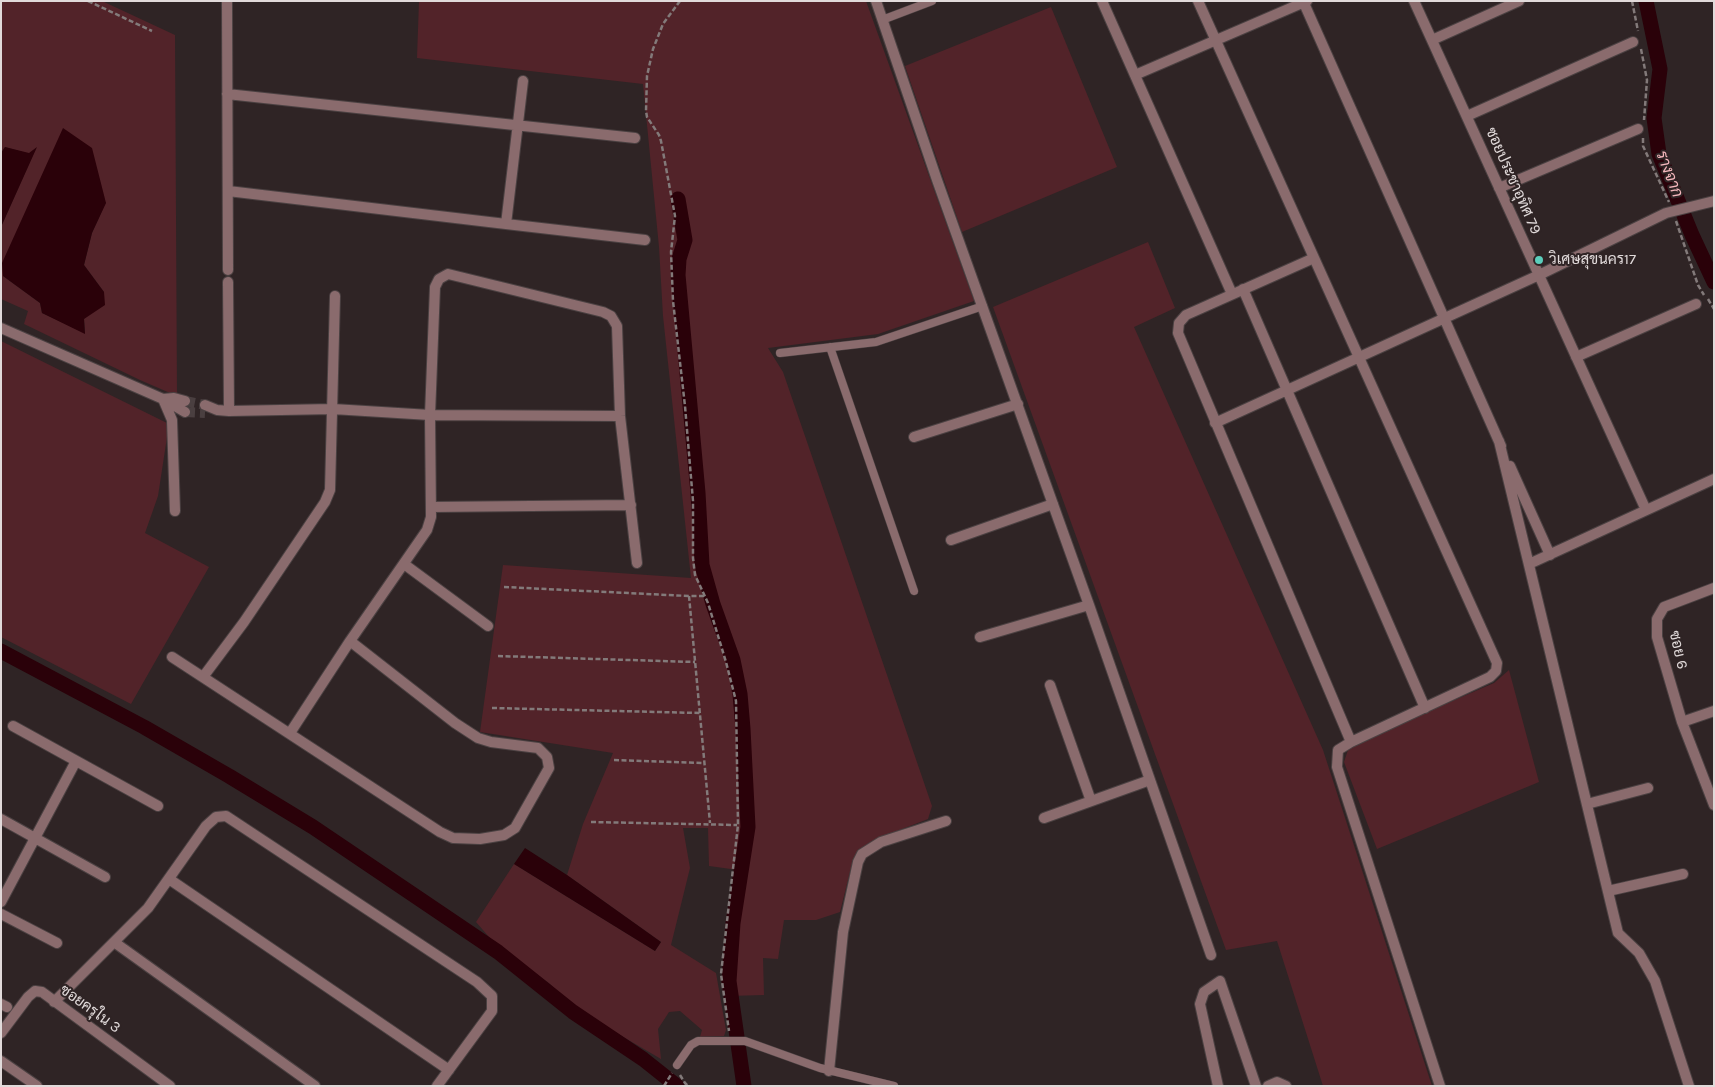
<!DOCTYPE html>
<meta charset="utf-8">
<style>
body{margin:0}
#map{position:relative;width:1715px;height:1087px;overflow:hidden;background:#2f2425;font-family:Karla,sans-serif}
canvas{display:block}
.frame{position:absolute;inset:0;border:2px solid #e1dada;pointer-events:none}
</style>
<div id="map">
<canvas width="1715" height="1087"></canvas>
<div class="frame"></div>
</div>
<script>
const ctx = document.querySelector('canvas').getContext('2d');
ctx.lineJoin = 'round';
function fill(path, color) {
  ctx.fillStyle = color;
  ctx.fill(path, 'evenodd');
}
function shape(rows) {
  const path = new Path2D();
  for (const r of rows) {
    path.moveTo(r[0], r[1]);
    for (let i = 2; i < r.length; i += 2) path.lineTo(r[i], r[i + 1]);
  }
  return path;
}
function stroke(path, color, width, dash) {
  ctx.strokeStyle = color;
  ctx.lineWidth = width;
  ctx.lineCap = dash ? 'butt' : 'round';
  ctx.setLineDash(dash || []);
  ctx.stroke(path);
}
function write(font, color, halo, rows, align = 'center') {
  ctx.font = font + ' Karla,Sarabun,sans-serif';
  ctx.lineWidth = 4;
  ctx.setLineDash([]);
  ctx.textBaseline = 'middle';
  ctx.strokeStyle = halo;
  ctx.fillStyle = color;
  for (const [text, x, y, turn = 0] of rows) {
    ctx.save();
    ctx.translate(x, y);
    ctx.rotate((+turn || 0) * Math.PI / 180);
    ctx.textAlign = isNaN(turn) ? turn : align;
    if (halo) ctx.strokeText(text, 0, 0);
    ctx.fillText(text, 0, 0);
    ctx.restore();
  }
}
const green = shape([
 [1,1,102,1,175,35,177,396,140,380,24,324,28,311,1,299,1,227,36,148,29,154,5,147,1,153],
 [106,202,92,233,84,265,104,292,84,319,85,333,42,313,40,303,3,276],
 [419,1,866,1,974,301,878,334,768,348,783,372,932,806,928,819,879,838,852,864,840,912,816,920,784,920,778,959,763,958,764,995,728,996,726,962,738,870,709,866,708,828,683,828,690,868,671,945,716,973,726,1030,724,1036,700,1037,702,1030,680,1011,669,1012,658,1029,661,1059,572,1007,550,984,496,945,476,922,514,864,655,951,661,942,567,875,583,824,613,753,480,732,503,565,691,578,663,316,659,247,643,84,417,58],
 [1051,7,1117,167,962,232,905,66],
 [1148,242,1175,308,1134,327,1323,750,1432,1086,1323,1086,1277,941,1226,950,993,307],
 [1,341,169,424,158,496,145,533,209,567,131,704,1,637],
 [1509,670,1539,782,1377,849,1344,762,1348,750,1353,744,1494,683]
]);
const water = shape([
 [63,128,92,148,106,203,92,233,84,265,104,292,105,305,84,319,85,334,42,313,40,303,3,276,2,263],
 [5,147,29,153,37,147,1,227,1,153],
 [525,848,567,875,661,942,655,951,514,864]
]);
const canal = shape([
 [1646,1,1660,69,1654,118,1659,154,1692,235,1714,282],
 [678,199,685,240,679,259,678,275,698,493,702,565,713,604,733,660,740,694,743,729,748,827,733,923,729,981,744,1086],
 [1,651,144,727,229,776,313,827,498,952,573,1012,643,1059,677,1086]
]);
const streetTunnel = shape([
 [185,401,205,405],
 [185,412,205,413]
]);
const path = shape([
 [88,1,152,31],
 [680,1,663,24,653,49,647,76,646,111,647,117,659,135,661,141,675,216,671,252,673,301,685,406,693,501,693,558,695,575,708,603,726,662,736,701,738,825,721,974,729,1031],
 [1632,1,1638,31],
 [1641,49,1647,80,1644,120],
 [1643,138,1643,146,1669,202],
 [1676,221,1698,285,1704,295],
 [1708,299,1714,309],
 [504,587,689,596],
 [704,596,689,596,710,823],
 [498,656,695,662],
 [492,708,700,713],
 [614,760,704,763],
 [591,822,737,825],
 [680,1075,685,1083,688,1086],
 [664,1086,672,1073]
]);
const lane = shape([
 [882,20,932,1],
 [830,347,914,591],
 [780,353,876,342,983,306],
 [677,1065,691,1045,698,1041,745,1041,820,1068,894,1086]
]);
const street = shape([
 [227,1,228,270],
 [876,1,937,180,1089,605,1211,955],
 [1102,1,1232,294],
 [1198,1,1497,663,1496,671,1490,677,1351,742,1338,750,1337,767,1440,1086],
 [1303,1,1501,446],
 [1414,1,1646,510],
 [1432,40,1519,1],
 [1135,75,1307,1],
 [227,94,635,138],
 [1467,116,1633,42],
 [1499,188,1638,129],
 [228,191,506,224,523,81],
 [506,224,645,240],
 [1314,258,1186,315,1179,323,1178,333,1351,742],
 [228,282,229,411],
 [1243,289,1425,708],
 [1,328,163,399,185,412],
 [1576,357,1696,304],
 [163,399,172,420,175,511],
 [163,399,174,398,185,401],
 [205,405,217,410,229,411,333,409,430,415,620,416],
 [1215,423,1539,275,1666,213,1714,201],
 [914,437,1018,404],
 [1499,441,1618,933,1639,953,1655,981,1689,1086],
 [1510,466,1550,555],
 [431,507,631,505],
 [951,540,1053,504],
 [404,564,488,626],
 [1529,564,1714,479],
 [1714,588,1664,607,1657,619,1657,637,1682,722,1714,805],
 [980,637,1089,605],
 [172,657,440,832,453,838,480,839,504,835,515,828,549,768,547,757,538,748,491,742,478,738,455,723,350,641],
 [203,677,244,622,325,502,330,490,335,296],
 [1050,685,1091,801],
 [1682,722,1714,711],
 [13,726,158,806],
 [290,733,350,641,427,530,431,517,430,415,435,287,439,279,448,274,603,312,611,316,617,326,620,416,637,563],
 [1587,804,1648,788],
 [1044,818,1150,780],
 [1,819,105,877],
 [169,879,449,1070],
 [1608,891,1683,874],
 [1,902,76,761],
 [1,914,57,943],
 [114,942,315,1086],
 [54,1002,148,908,206,826,216,817,226,816,477,982,492,996,492,1011,437,1086],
 [1,1004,7,1007],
 [1,1033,28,997,35,991,42,992,170,1086],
 [1,1061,37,1086],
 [829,1071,843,932,858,862,862,854,881,842,946,821],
 [1218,1086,1200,1004,1204,992,1220,981,1256,1086],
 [1268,1086,1277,1082,1286,1086]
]);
const markers = [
 [1539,260,5,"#5bcebc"]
];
const streetNames = [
 ["ซอยประชาอุทิศ 79",1513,181,66],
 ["ซอย 6",1678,650,77],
 ["ซอยครุใน 3",90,1009,36]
];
const poiNames = [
 ["วิเศษสุขนคร17",1549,260]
];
const waterNames = [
 ["รางจาก",1669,174,69]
];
fill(green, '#522329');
fill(water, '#2a0109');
stroke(canal, '#2a0109', 15);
stroke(streetTunnel, '#4a3f40', 10, [10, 5]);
stroke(lane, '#4b4142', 9);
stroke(street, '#4b4142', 12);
stroke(path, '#837a7a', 2.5, [5, 2.5]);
stroke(lane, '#8a6b6d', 8);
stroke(street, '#8a6b6d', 10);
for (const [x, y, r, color] of markers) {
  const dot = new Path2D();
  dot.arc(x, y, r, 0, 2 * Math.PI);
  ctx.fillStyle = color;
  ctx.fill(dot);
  stroke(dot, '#2f2425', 2);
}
write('15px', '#e1dada', '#2f2425', streetNames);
write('15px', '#e1dada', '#2f2425', poiNames, 'left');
write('italic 16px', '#f4b7bc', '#2f2425', waterNames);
</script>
